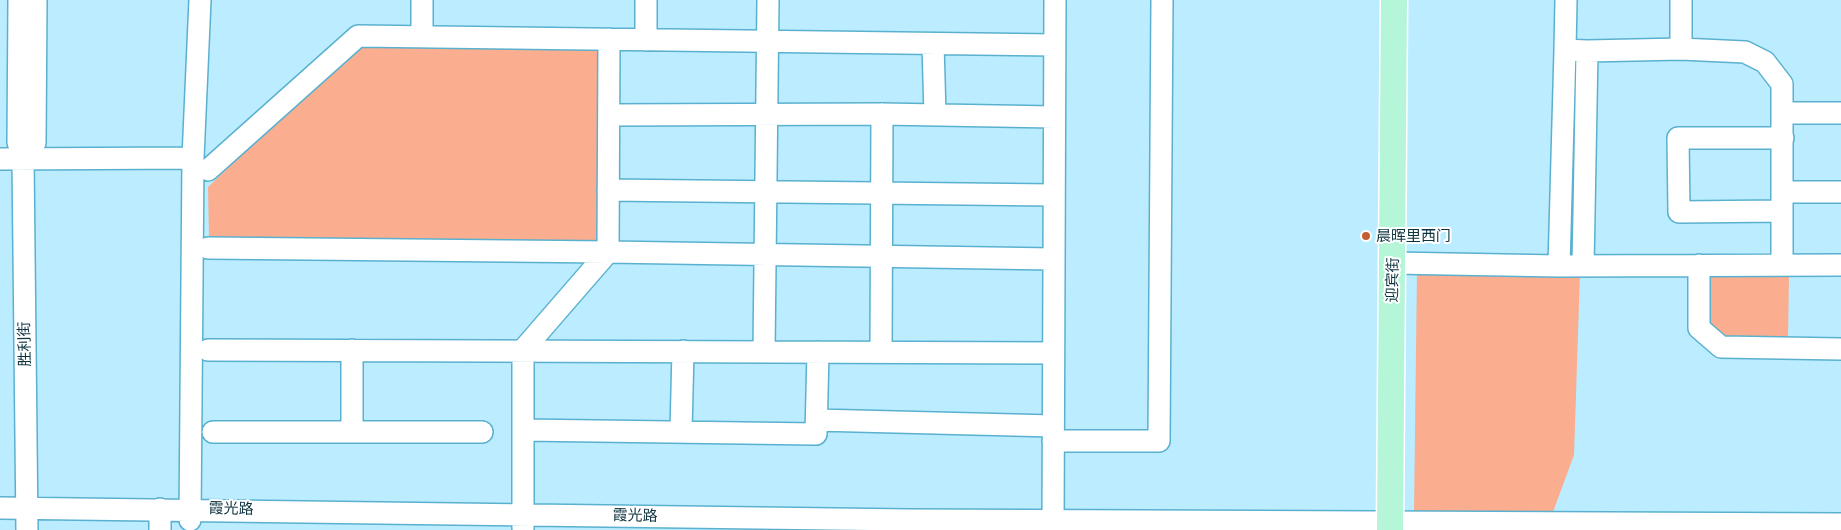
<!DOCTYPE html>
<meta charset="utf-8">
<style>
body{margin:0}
canvas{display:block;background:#bbecff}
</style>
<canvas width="1841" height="530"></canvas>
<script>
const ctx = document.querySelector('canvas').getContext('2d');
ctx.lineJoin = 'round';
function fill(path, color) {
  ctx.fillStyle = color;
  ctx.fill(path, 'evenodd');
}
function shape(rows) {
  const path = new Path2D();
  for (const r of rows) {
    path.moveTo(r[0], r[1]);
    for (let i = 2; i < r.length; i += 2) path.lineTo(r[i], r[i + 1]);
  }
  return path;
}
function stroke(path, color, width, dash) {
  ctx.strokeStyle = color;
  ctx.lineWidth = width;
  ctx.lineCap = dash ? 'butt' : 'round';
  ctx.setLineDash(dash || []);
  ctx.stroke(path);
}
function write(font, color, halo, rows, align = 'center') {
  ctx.font = font + ' "Alegreya Sans","Noto Sans SC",sans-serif';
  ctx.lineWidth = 4;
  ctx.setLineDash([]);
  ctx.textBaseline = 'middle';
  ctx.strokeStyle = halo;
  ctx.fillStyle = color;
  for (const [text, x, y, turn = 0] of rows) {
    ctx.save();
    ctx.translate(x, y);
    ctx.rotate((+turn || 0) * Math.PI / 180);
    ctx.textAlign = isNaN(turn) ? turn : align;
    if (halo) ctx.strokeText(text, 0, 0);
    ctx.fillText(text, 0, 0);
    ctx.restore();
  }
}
const green = shape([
 [361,42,599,49,600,246,209,239,208,187],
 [1417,269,1580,273,1574,455,1553,512,1414,512],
 [1704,273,1789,275,1788,342,1725,341,1704,325]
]);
const minor = shape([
 [19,0,18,142,23,159,27,530],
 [646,0,646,40],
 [1681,0,1681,49,1745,52,1765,62,1782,84,1782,265],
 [422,36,422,0],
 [933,44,935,115],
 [1565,50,1566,0],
 [1587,51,1681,49],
 [1783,113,1841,113],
 [609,115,882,114,1054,117],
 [0,159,193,158],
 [23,159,35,143,36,0],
 [208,170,358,36,1054,45],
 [608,190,1053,195],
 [1782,192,1841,192],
 [1782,211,1679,212,1678,138,1783,138],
 [208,248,608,252,609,39],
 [1393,263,1559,266,1841,265],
 [1699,265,1699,328,1721,347,1841,349],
 [1559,266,1565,50,1587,51,1583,266],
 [208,350,1053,353],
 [352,350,352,432],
 [764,351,768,0],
 [881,352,882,114],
 [817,420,1053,426],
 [523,430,816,434,818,352],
 [681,431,683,351],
 [213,432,482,432],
 [1053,441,1159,441,1162,0],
 [0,508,910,520,1841,524],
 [160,509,160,530],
 [190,520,193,158,200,0],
 [523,528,523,350,608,252,1053,259],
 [1053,529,1055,0]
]);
const major = shape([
 [1390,530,1394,0]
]);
const markers = [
 [1366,236,5,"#c55e31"]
];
const poiNames = [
 ["晨晖里西门",1376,236]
];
const streetNames = [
 ["迎宾街",1393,280,-89],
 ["胜利街",25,344,-91],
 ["霞光路",231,509,1],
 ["霞光路",635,516,1]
];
fill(green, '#faae8f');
stroke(minor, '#5ab1cf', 24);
stroke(major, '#fff', 29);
stroke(minor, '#fff', 21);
stroke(major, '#b5f5d8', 26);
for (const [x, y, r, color] of markers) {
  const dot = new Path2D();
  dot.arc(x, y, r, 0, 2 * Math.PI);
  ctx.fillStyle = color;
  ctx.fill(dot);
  stroke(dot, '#fff', 2);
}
write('15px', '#0c323e', '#fff', poiNames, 'left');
write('15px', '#0c323e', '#fff', streetNames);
</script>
